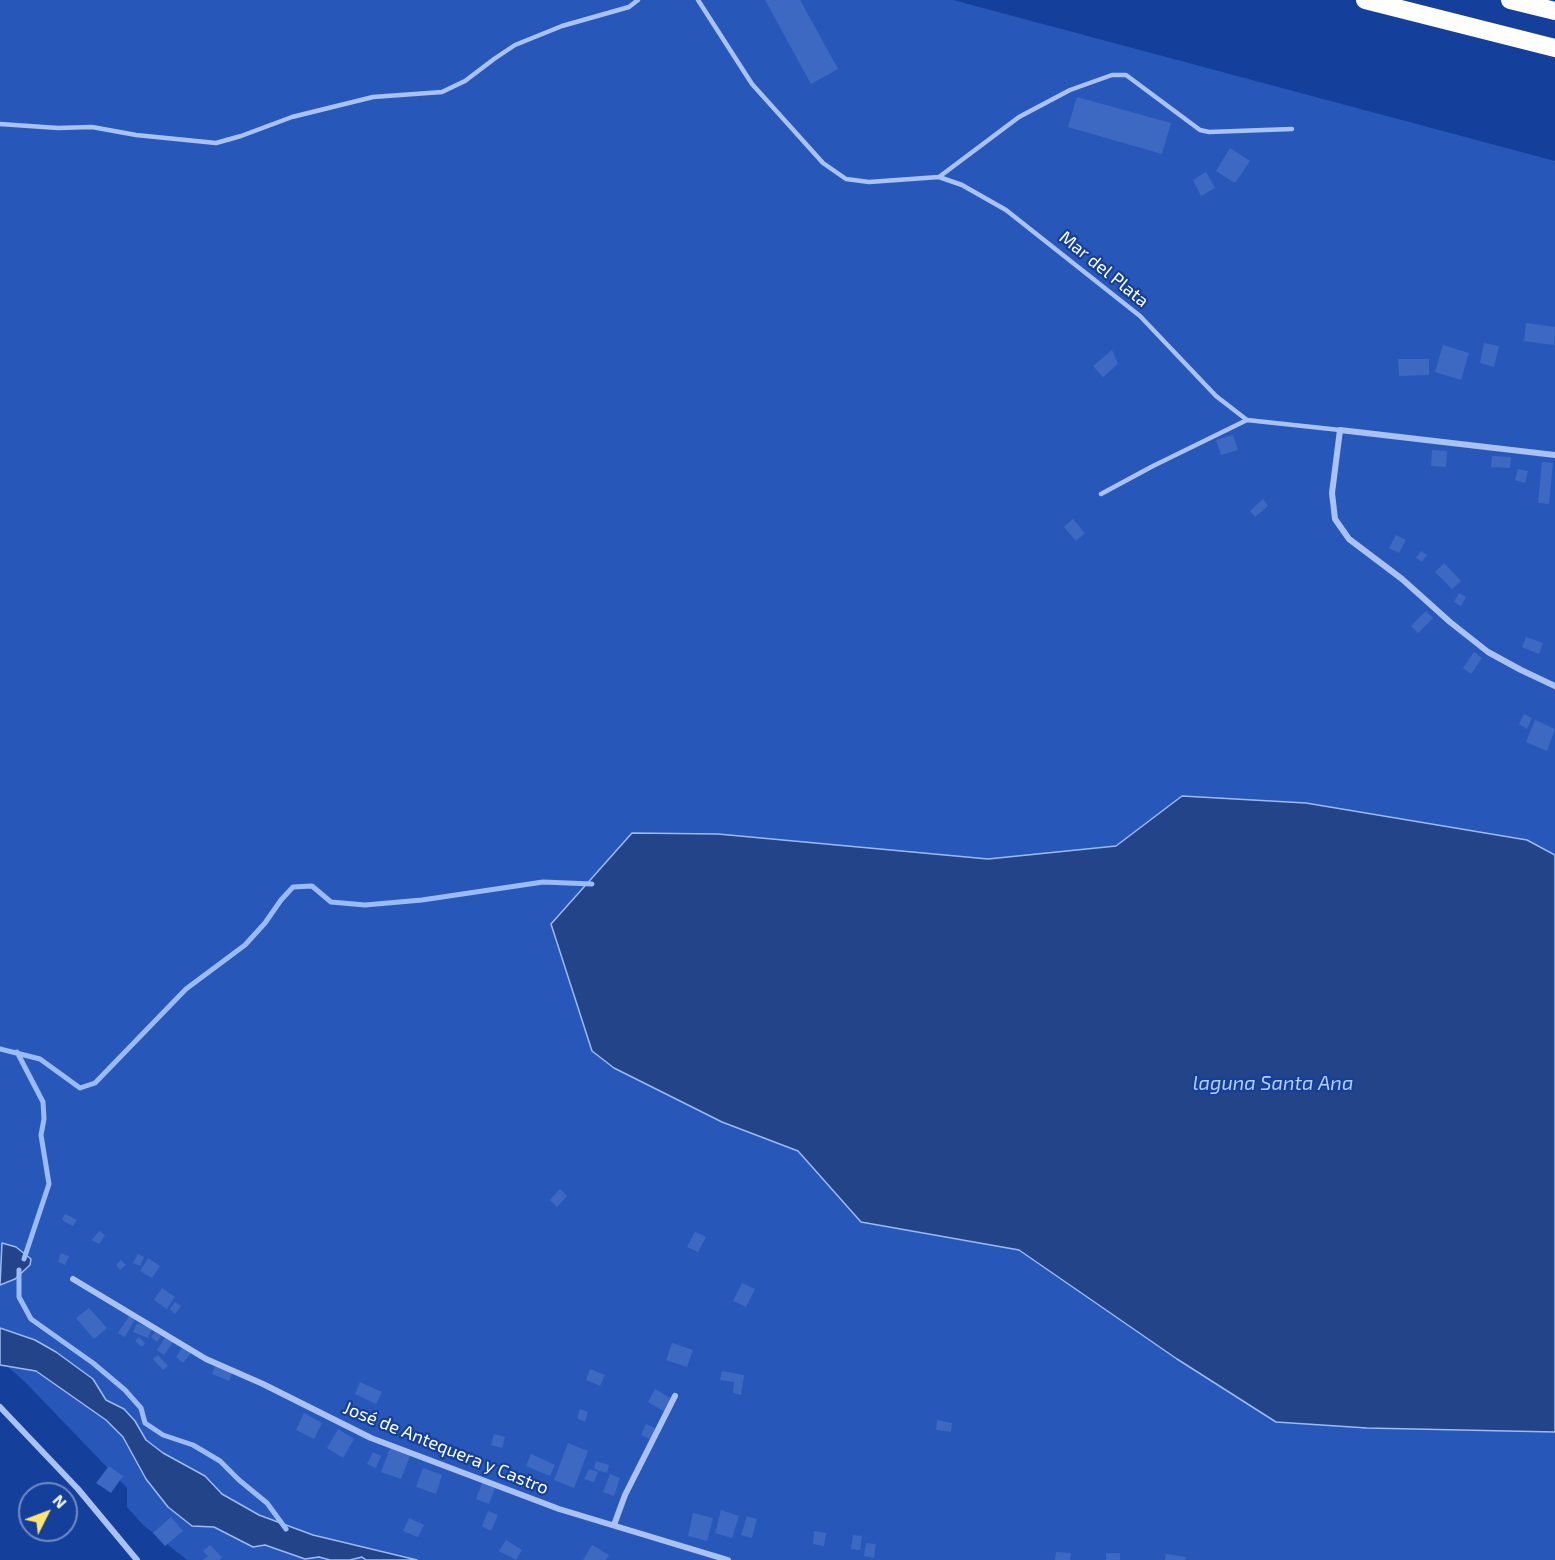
<!DOCTYPE html>
<meta charset="utf-8">
<style>
body{margin:0}
#map{position:relative;width:1555px;height:1560px;overflow:hidden;background:#143f9b;font-family:"Exo 2",sans-serif}
canvas{display:block}
.north{position:absolute;left:18px;top:1482px;width:60px;height:60px;box-sizing:border-box;background:#143f9b;border:2px solid #728cc3;border-radius:50%;rotate:48deg;font-size:16px;font-weight:700;line-height:24px;text-align:center;color:#fff}
.north::after{content:'';display:block;margin:auto;width:21px;height:27px;background:#ffe56b;clip-path:polygon(50% 0,100% 100%,50% 72%,0 100%)}
</style>
<div id="map">
<canvas width="1555" height="1560"></canvas>
<div class="north">N</div>
</div>
<script>
const ctx = document.querySelector('canvas').getContext('2d');
ctx.lineJoin = 'round';
function fill(path, color) {
  ctx.fillStyle = color;
  ctx.fill(path, 'evenodd');
}
function shape(rows) {
  const path = new Path2D();
  for (const r of rows) {
    path.moveTo(r[0], r[1]);
    for (let i = 2; i < r.length; i += 2) path.lineTo(r[i], r[i + 1]);
  }
  return path;
}
function stroke(path, color, width, dash) {
  ctx.strokeStyle = color;
  ctx.lineWidth = width;
  ctx.lineCap = dash ? 'butt' : 'round';
  ctx.setLineDash(dash || []);
  ctx.stroke(path);
}
function write(font, color, halo, rows, align = 'center') {
  ctx.font = font + ' "Exo 2",sans-serif';
  ctx.lineWidth = 4.5;
  ctx.setLineDash([]);
  ctx.textBaseline = 'middle';
  ctx.strokeStyle = halo;
  ctx.fillStyle = color;
  for (const [text, x, y, turn = 0] of rows) {
    ctx.save();
    ctx.translate(x, y);
    ctx.rotate((+turn || 0) * Math.PI / 180);
    ctx.textAlign = isNaN(turn) ? turn : align;
    if (halo) ctx.strokeText(text, 0, 0);
    ctx.fillText(text, 0, 0);
    ctx.restore();
  }
}
const green = shape([
 [0,0,953,0,1555,161,1555,1560,187,1560,143,1525,127,1507,127,1488,25,1382,0,1360]
]);
const water = shape([
 [1182,796,1306,803,1527,840,1555,855,1555,1432,1367,1428,1276,1422,1177,1359,1019,1250,861,1222,798,1151,722,1122,614,1068,592,1051,551,924,632,833,718,834,988,859,1116,846,1182,796],
 [2,1243,16,1247,31,1259,30,1265,15,1279,0,1285,2,1243],
 [0,1328,35,1340,56,1352,93,1379,106,1400,124,1409,135,1421,146,1440,163,1453,205,1476,222,1494,259,1515,313,1535,417,1560,366,1560,362,1557,350,1560,330,1560,319,1557,305,1559,265,1545,253,1547,214,1527,192,1526,168,1507,146,1479,123,1437,106,1420,36,1371,0,1365,0,1328]
]);
const stream = shape([
 [0,1049,40,1059,80,1088,95,1083,186,989,245,945,265,923,281,900,293,887,312,886,331,902,365,905,422,900,543,882,592,884],
 [17,1052,43,1102,44,1119,41,1135,49,1184,24,1259],
 [19,1270,19,1297,31,1319,93,1363,125,1390,141,1408,145,1423,163,1435,193,1445,220,1461,239,1480,267,1503,286,1529]
]);
const building = shape([
 [765,0,800,0,838,69,811,84],
 [1077,97,1171,123,1162,154,1068,127],
 [1230,148,1250,161,1235,183,1216,171],
 [1206,172,1215,188,1201,196,1193,180],
 [1526,323,1555,327,1554,345,1524,341],
 [1484,343,1499,346,1494,367,1480,363],
 [1443,345,1469,353,1461,380,1435,372],
 [1112,350,1118,364,1103,377,1093,366],
 [1398,359,1429,359,1429,375,1399,376],
 [1233,435,1238,450,1221,455,1216,440],
 [1432,450,1447,451,1446,467,1431,466],
 [1492,456,1511,457,1510,468,1491,467],
 [1542,462,1553,463,1549,504,1538,503],
 [1518,469,1528,471,1525,483,1515,480],
 [1263,499,1268,506,1255,517,1250,511],
 [1073,519,1085,533,1076,541,1064,527],
 [1396,535,1406,540,1399,553,1389,548],
 [1421,551,1427,555,1422,562,1416,558],
 [1444,563,1461,581,1452,589,1435,572],
 [1459,593,1466,597,1461,606,1454,602],
 [1426,611,1433,618,1418,633,1411,626],
 [1526,637,1543,643,1539,654,1522,647],
 [1474,652,1482,658,1471,674,1463,668],
 [1524,714,1532,718,1527,729,1519,724],
 [1535,720,1555,729,1547,751,1526,742],
 [560,1189,567,1196,557,1207,550,1200],
 [65,1214,77,1220,73,1226,62,1220],
 [99,1231,105,1235,99,1244,92,1240],
 [695,1232,706,1237,698,1252,687,1247],
 [61,1253,69,1256,65,1265,58,1262],
 [138,1254,144,1257,140,1266,133,1263],
 [148,1258,160,1266,152,1278,140,1271],
 [121,1260,126,1265,120,1270,116,1265],
 [742,1283,755,1289,746,1307,733,1301],
 [162,1288,175,1297,167,1309,154,1300],
 [175,1302,181,1306,175,1314,170,1309],
 [89,1308,107,1328,94,1339,76,1318],
 [129,1316,135,1319,125,1337,118,1333],
 [137,1323,152,1329,148,1338,133,1332],
 [155,1332,161,1336,157,1342,151,1337],
 [166,1336,174,1341,164,1355,157,1350],
 [139,1337,145,1343,142,1347,135,1341],
 [672,1343,693,1350,687,1367,666,1360],
 [183,1347,191,1353,183,1363,176,1357],
 [158,1355,168,1366,163,1370,153,1359],
 [216,1364,233,1371,229,1381,212,1374],
 [590,1369,605,1375,600,1386,586,1380],
 [722,1371,744,1375,741,1395,733,1393,734,1382,720,1380],
 [360,1382,382,1392,376,1404,355,1394],
 [655,1389,672,1399,665,1412,648,1402],
 [580,1409,588,1412,585,1422,577,1418],
 [304,1413,322,1423,314,1439,296,1430],
 [937,1420,952,1423,951,1432,936,1430],
 [646,1424,655,1428,650,1439,641,1435],
 [338,1429,354,1439,343,1458,327,1448],
 [494,1434,505,1437,502,1448,491,1445],
 [568,1443,588,1451,574,1488,554,1480],
 [390,1448,410,1456,401,1479,381,1472],
 [373,1452,381,1456,376,1468,367,1464],
 [531,1454,555,1465,550,1476,526,1466],
 [596,1461,609,1465,607,1473,594,1469],
 [109,1466,123,1476,111,1493,96,1483],
 [423,1468,442,1475,436,1494,416,1487],
 [589,1469,598,1472,594,1482,584,1479],
 [610,1474,620,1478,614,1496,603,1492],
 [482,1483,495,1488,489,1504,476,1499],
 [721,1510,739,1516,732,1538,715,1533],
 [488,1511,498,1515,491,1531,482,1526],
 [693,1513,713,1518,707,1541,688,1536],
 [747,1516,757,1519,752,1538,741,1535],
 [171,1517,183,1531,165,1546,153,1533],
 [409,1518,424,1525,418,1537,403,1531],
 [814,1531,826,1533,824,1546,813,1544],
 [853,1535,862,1536,860,1550,851,1549],
 [506,1540,522,1550,516,1560,499,1551],
 [866,1543,876,1544,874,1558,864,1556],
 [210,1545,222,1557,219,1560,203,1560,208,1556,203,1551],
 [592,1545,609,1555,606,1560,583,1560],
 [1056,1552,1071,1553,1070,1560,1055,1560],
 [1106,1553,1120,1553,1120,1560,1106,1560],
 [1166,1554,1186,1557,1185,1560,1165,1560]
]);
const lane = shape([
 [698,0,752,84,823,163,846,179,869,182,939,177,962,185,1006,210,1140,316,1216,396,1247,420,1340,430],
 [0,124,58,128,92,127,136,135,216,143,241,136,292,117,373,97,442,92,465,81,494,59,515,45,562,26,629,7,638,0],
 [939,177,1019,117,1070,90,1112,75,1126,75,1200,130,1209,132,1292,129],
 [1101,494,1153,466,1247,420]
]);
const street = shape([
 [1555,455,1340,430,1332,493,1335,519,1349,539,1402,579,1450,622,1488,652,1521,670,1555,686],
 [73,1279,206,1359,263,1384,371,1438,559,1509,728,1560],
 [0,1407,78,1489,137,1560],
 [614,1525,625,1495,675,1396]
]);
const highway = shape([
 [1365,0,1555,48],
 [1510,0,1555,11]
]);
const streetNames = [
 ["Mar del Plata",1104,269,39],
 ["José de Antequera y Castro",446,1448,22]
];
const waterNames = [
 ["laguna Santa Ana",1273,1083]
];
fill(green, '#2758b9');
fill(water, '#24448a');
stroke(water, '#9bbbf6', 1.5);
stroke(stream, '#9bbbf6', 5);
fill(building, '#3d69c2');
stroke(lane, '#a9c2f3', 4.5);
stroke(street, '#a9c2f3', 6);
stroke(highway, '#fff', 18);
write('18px', '#fff', '#143f9b', streetNames);
write('italic 20px', '#b5cdfa', '#143f9b', waterNames);
</script>
